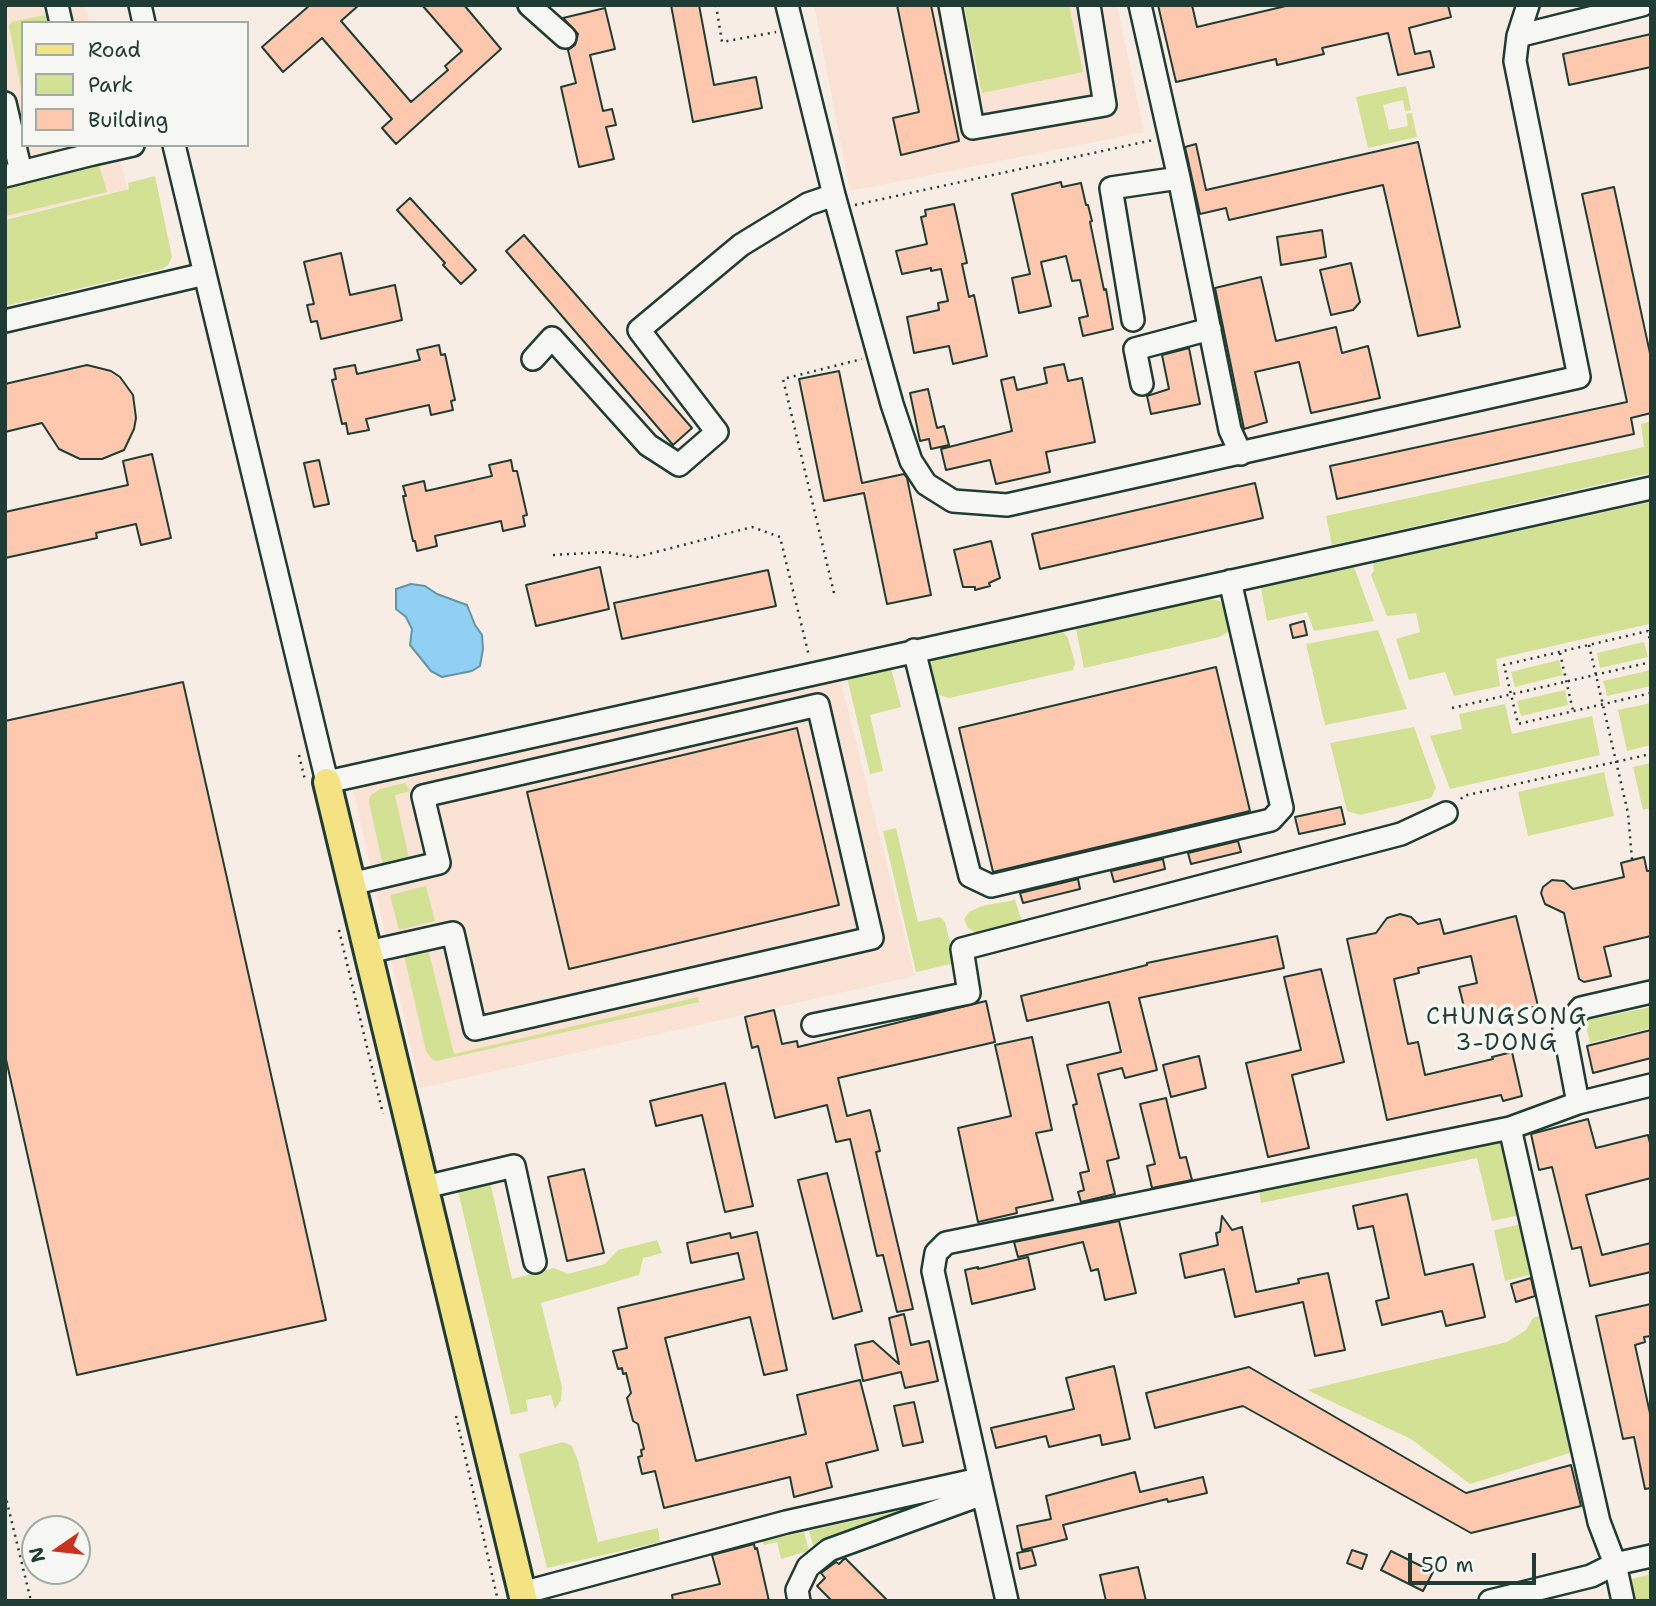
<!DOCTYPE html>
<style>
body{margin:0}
#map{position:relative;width:1656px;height:1606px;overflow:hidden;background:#f8ede5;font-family:"Shantell Sans",sans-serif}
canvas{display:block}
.frame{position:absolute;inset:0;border:7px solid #1f3d34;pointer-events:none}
.legend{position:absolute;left:21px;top:21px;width:228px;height:126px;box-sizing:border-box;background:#f6f6f2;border:2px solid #a0aca6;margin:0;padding:9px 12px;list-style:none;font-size:21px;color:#1f3d34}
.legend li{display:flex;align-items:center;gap:14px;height:35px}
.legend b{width:35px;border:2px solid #a0aca6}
.north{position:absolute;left:21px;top:1515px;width:70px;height:70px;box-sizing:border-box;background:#f6f6f2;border:2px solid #a0aca6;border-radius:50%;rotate:256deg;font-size:19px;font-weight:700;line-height:28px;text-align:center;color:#1f3d34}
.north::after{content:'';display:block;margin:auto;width:24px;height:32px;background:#c8321e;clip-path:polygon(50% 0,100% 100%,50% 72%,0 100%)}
.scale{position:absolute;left:1408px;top:1553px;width:128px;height:32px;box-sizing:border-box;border:4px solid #1f3d34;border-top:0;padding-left:9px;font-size:21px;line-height:24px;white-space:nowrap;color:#1f3d34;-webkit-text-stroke:5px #f6f6f2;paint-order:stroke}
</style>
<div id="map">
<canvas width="1656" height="1606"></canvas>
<div class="frame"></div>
<ul class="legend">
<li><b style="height:9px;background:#f4e382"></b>Road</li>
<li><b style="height:19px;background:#d2e194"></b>Park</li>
<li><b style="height:19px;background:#fec8af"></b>Building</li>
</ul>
<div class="north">N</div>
<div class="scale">50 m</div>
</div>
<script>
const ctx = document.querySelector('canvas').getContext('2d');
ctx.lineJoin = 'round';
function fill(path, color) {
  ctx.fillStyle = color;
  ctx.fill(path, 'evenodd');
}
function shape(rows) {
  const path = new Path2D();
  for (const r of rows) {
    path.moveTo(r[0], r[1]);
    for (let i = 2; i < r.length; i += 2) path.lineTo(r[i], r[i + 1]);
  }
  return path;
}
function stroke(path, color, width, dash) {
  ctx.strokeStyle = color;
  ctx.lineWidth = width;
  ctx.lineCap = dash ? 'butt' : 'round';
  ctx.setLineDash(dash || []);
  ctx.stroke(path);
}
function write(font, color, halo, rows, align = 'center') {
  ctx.font = font + ' "Shantell Sans",sans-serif';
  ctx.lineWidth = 7;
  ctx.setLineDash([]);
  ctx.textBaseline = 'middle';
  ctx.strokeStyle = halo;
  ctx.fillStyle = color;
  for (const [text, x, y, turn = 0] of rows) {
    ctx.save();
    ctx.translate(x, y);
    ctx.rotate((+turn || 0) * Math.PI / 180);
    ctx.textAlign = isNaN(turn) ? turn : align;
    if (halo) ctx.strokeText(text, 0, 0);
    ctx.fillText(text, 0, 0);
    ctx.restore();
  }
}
const built = shape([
 [5,5,85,5,89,23,23,23,23,145,117,145,127,189,5,219],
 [814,5,1117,5,1144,132,850,191],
 [840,678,915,976,420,1088,353,789]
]);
const green = shape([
 [964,5,1069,5,1083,72,982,93],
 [50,14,57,23,23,23,23,98,9,26,12,22],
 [1406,86,1411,110,1405,111,1403,100,1383,105,1389,130,1408,126,1406,114,1412,113,1417,137,1368,148,1356,97],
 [99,165,107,192,5,216,5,188],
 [155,176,172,257,168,265,162,269,5,306,5,220,129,189,128,183],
 [1651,421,1651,473,1332,545,1326,516,1644,447,1641,424],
 [1651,502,1651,628,1649,624,1496,659,1500,686,1454,696,1445,672,1409,680,1396,639,1420,632,1416,613,1387,616,1371,575,1374,571,1373,563],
 [1354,567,1374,621,1314,631,1307,612,1267,621,1261,588],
 [1209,599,1220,601,1228,613,1228,632,1219,637,1084,668,1076,629],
 [1378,630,1407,709,1325,725,1306,644],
 [1063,632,1068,638,1075,663,1073,670,949,698,935,694,928,672,933,660],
 [1644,642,1648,657,1600,668,1597,653],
 [1559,660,1563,675,1515,687,1511,672],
 [891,668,901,707,870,715,883,771,870,774,847,678],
 [1651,670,1651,686,1607,696,1603,681],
 [1565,690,1568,705,1521,716,1517,701],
 [1651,703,1651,745,1627,751,1618,710],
 [1505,704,1512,734,1592,716,1600,755,1450,789,1430,736,1462,729,1459,714],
 [1414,727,1436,788,1431,798,1360,815,1347,811,1330,743],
 [1651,763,1651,808,1643,810,1633,767],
 [1604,772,1614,816,1528,836,1518,792],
 [405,783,410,791,395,795,410,863,384,870,369,802,370,796,380,789],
 [896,828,918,922,940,917,945,922,955,963,916,972,883,831],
 [426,886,435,921,399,930,390,895],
 [1015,900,1023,924,978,934,968,928,964,919,969,912,982,906],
 [428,949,454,1054,698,997,699,1002,436,1061,431,1058,426,1051,404,955],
 [1651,1007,1651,1028,1590,1043,1586,1026,1588,1020],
 [1498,1141,1505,1152,1520,1215,1492,1221,1477,1158,1261,1203,1259,1189],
 [490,1182,512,1279,554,1268,568,1274,605,1264,618,1250,657,1240,662,1253,643,1258,639,1275,541,1303,562,1387,561,1400,555,1409,551,1395,526,1400,528,1411,511,1415,458,1191],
 [1522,1224,1533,1274,1505,1281,1494,1230],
 [1542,1315,1573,1452,1470,1484,1411,1439,1307,1390,1507,1342,1526,1330,1533,1318],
 [563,1442,572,1446,578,1461,598,1542,658,1528,660,1542,547,1568,519,1454],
 [949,1499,814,1549,809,1531],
 [804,1532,809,1551,781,1559,777,1542,764,1545,762,1541],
 [1651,1574,1651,1601,1630,1601,1628,1580]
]);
const water = shape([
 [411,584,425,586,437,594,467,605,475,625,482,635,483,649,480,666,472,671,442,677,431,671,410,645,412,629,406,617,396,609,396,589,411,584]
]);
const building = shape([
 [310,5,359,5,341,21,411,102,448,70,445,66,462,51,422,5,464,5,501,49,396,144,382,128,392,119,322,38,283,72,262,47,310,5],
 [671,5,699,5,714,85,756,77,762,108,693,122,671,5],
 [897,5,931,5,959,141,901,155,893,118,919,112,897,5],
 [1158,5,1192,5,1197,27,1290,5,1448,5,1451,17,1409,28,1415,54,1430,51,1434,67,1398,75,1388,33,1322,48,1324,54,1277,65,1276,59,1176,82,1158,5],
 [605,8,615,49,590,55,603,111,612,109,616,125,606,127,614,159,579,167,561,87,576,83,568,50,575,45,578,34,563,18,605,8],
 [1651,34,1651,67,1569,85,1563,54,1651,34],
 [1418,142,1460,327,1418,336,1383,185,1229,220,1226,208,1200,214,1185,147,1196,144,1206,190,1418,142],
 [1061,182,1062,187,1081,183,1086,205,1088,205,1092,221,1090,222,1104,290,1106,289,1113,329,1083,336,1079,318,1088,316,1080,280,1072,281,1066,256,1041,262,1051,306,1019,313,1012,278,1030,274,1012,194,1061,182],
 [1614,187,1651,358,1651,413,1631,418,1634,434,1337,499,1330,466,1627,402,1582,194,1614,187],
 [410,198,476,270,461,284,443,265,445,263,397,210,410,198],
 [954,204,967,263,962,264,969,297,974,295,987,356,953,364,949,346,914,353,907,317,939,310,938,303,948,301,941,269,931,271,931,268,902,274,896,251,927,244,921,217,926,216,925,210,954,204],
 [1322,230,1326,257,1281,265,1277,237,1322,230],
 [524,235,692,428,673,445,506,251,524,235],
 [341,253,350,295,395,285,402,320,321,339,317,321,311,322,307,305,314,304,304,262,341,253],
 [1351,263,1360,302,1353,310,1331,315,1320,270,1351,263],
 [1261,277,1276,341,1336,327,1342,353,1368,346,1380,398,1311,413,1299,362,1255,372,1267,422,1244,429,1215,288,1261,277],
 [439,345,441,355,445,354,455,400,451,401,453,410,431,415,429,405,366,419,369,430,348,434,346,423,342,424,332,380,336,379,334,369,355,365,357,374,420,360,417,350,439,345],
 [1189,348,1200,404,1151,414,1147,396,1169,389,1162,355,1189,348],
 [1064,364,1068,381,1082,378,1095,442,1046,452,1050,472,996,484,990,460,946,470,941,449,1012,431,1001,380,1014,377,1017,390,1047,383,1044,368,1064,364],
 [87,365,111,371,120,377,133,395,136,418,134,429,124,450,102,459,80,459,59,449,42,423,5,432,5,384,87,365],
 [839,371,862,483,904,474,907,478,931,595,887,604,864,493,824,501,799,379,839,371],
 [928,389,937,428,944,426,949,445,931,449,929,439,920,441,910,393,928,389],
 [152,454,171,538,141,545,136,524,96,533,97,538,5,558,5,512,128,485,123,461,152,454],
 [319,460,329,504,314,507,304,463,319,460],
 [511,460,513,471,517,471,527,515,523,516,525,526,503,531,501,521,435,536,437,546,417,551,415,541,413,541,403,496,406,496,403,486,424,481,426,491,492,476,489,465,511,460],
 [1255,483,1263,518,1040,569,1032,534,1255,483],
 [991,541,1000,578,989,583,990,586,975,590,975,587,963,587,954,550,991,541],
 [600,567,609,609,536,626,526,585,600,567],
 [768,570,776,606,622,639,614,603,768,570],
 [1304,621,1307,635,1293,638,1290,625,1304,621],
 [1216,667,1250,811,993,872,959,728,1216,667],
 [183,682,326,1320,77,1375,5,1055,5,721,183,682],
 [797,728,839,905,569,969,527,792,797,728],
 [1341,807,1345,824,1299,834,1295,817,1341,807],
 [1238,841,1241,852,1191,864,1188,853,1238,841],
 [1644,857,1647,871,1651,871,1651,936,1604,947,1611,976,1584,982,1579,979,1564,913,1545,904,1541,893,1543,887,1552,880,1564,881,1573,889,1624,877,1621,863,1644,857],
 [1163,859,1165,869,1114,882,1111,871,1163,859],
 [1078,879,1080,889,1023,903,1020,893,1078,879],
 [1400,914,1411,917,1418,924,1440,919,1444,934,1516,916,1538,1006,1468,1023,1459,987,1477,983,1471,956,1418,968,1419,973,1394,979,1408,1044,1418,1042,1425,1075,1493,1059,1492,1057,1512,1052,1522,1096,1503,1101,1501,1095,1387,1120,1347,939,1376,933,1387,918,1400,914],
 [1277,936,1284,968,1139,998,1157,1070,1125,1078,1122,1068,1098,1074,1119,1158,1107,1161,1115,1194,1081,1202,1078,1192,1084,1190,1080,1173,1089,1171,1073,1105,1077,1104,1067,1065,1121,1052,1109,1002,1027,1021,1021,996,1147,965,1147,963,1277,936],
 [1321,969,1344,1062,1292,1075,1309,1148,1268,1157,1246,1063,1301,1050,1284,977,1321,969],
 [986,1001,995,1042,838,1078,847,1116,870,1110,880,1151,876,1152,913,1309,897,1312,883,1255,877,1256,850,1139,836,1142,827,1105,775,1118,758,1046,752,1048,745,1017,774,1010,782,1044,797,1041,798,1047,986,1001],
 [1651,1030,1651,1058,1593,1073,1587,1046,1651,1030],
 [1032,1037,1052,1130,1036,1133,1053,1200,1016,1208,1017,1213,978,1222,958,1128,1011,1116,995,1045,1032,1037],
 [1199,1056,1206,1088,1171,1097,1163,1065,1199,1056],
 [725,1083,753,1206,725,1212,702,1115,656,1126,650,1101,725,1083],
 [1166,1098,1180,1158,1186,1157,1192,1180,1152,1188,1147,1166,1155,1164,1140,1104,1166,1098],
 [1588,1119,1596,1148,1648,1135,1651,1147,1651,1178,1586,1195,1602,1255,1651,1243,1651,1272,1590,1286,1581,1247,1572,1249,1552,1167,1539,1170,1531,1134,1588,1119],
 [584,1169,604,1253,567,1261,548,1177,584,1169],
 [827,1173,862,1311,833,1319,798,1180,827,1173],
 [1407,1194,1425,1275,1473,1264,1485,1317,1446,1326,1442,1311,1382,1325,1376,1301,1389,1298,1373,1226,1358,1229,1353,1206,1407,1194],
 [1222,1216,1232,1230,1242,1227,1256,1292,1299,1283,1298,1279,1328,1273,1345,1350,1315,1356,1303,1302,1235,1317,1224,1269,1185,1278,1180,1254,1218,1245,1216,1233,1220,1232,1222,1216],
 [1119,1221,1136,1293,1105,1300,1098,1269,1091,1271,1083,1242,1018,1257,1014,1242,1119,1221],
 [757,1232,787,1370,764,1375,750,1317,665,1338,696,1461,806,1434,797,1395,860,1380,878,1450,826,1463,832,1487,794,1497,790,1477,664,1508,655,1471,642,1474,638,1457,642,1456,641,1450,644,1449,638,1424,633,1421,627,1398,631,1393,626,1373,623,1374,622,1368,618,1369,613,1351,627,1348,618,1308,744,1279,738,1253,691,1263,687,1243,730,1233,731,1238,757,1232],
 [1028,1257,1035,1289,972,1304,965,1270,978,1267,978,1269,1028,1257],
 [1531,1278,1535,1296,1516,1302,1511,1284,1531,1278],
 [1651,1304,1651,1336,1644,1337,1645,1342,1635,1345,1651,1418,1651,1488,1645,1489,1634,1437,1623,1439,1596,1316,1651,1304],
 [904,1314,911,1345,929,1341,938,1381,905,1388,901,1372,863,1381,855,1345,873,1341,899,1364,889,1318,904,1314],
 [1114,1366,1130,1439,1102,1445,1100,1435,1049,1447,1046,1436,996,1448,991,1428,1074,1409,1066,1378,1114,1366],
 [1249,1367,1466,1493,1571,1465,1581,1506,1471,1533,1243,1406,1155,1428,1146,1393,1249,1367],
 [914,1402,923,1442,903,1446,894,1406,914,1402],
 [1135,1472,1140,1492,1203,1477,1207,1493,1168,1502,1167,1499,1063,1525,1067,1539,1022,1550,1017,1526,1051,1519,1046,1496,1135,1472],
 [754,1544,755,1549,757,1548,769,1601,673,1601,672,1595,720,1584,712,1555,754,1544],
 [1032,1550,1036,1565,1020,1569,1017,1553,1032,1550],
 [1352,1550,1367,1555,1362,1569,1347,1563,1352,1550],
 [1391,1551,1433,1572,1423,1591,1381,1570,1391,1551],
 [845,1558,888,1601,832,1601,817,1586,825,1578,821,1573,836,1562,839,1564,845,1558],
 [1138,1567,1146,1601,1106,1601,1100,1575,1138,1567]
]);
const path = shape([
 [716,5,722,42,776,32],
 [855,205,1153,140],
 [553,555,606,552,637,557,752,527,780,537,809,656],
 [834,593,783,379,862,359],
 [1589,645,1628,813,1632,860],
 [1651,645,1648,631,1504,665,1518,724,1651,693],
 [1560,653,1573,711],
 [1452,708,1651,662],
 [299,755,305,780],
 [1461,799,1463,796,1651,754],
 [339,930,383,1114],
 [456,1416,498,1601],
 [5,1494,31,1601]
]);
const minor = shape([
 [57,5,61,23],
 [140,5,144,23],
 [529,5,565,37],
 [787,5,834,195,892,404,911,461,926,484,953,501,1007,505,1579,377,1515,61,1518,36,1528,5],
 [950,5,973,128,1105,105,1089,5],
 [1140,5,1179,178,1230,430,1241,454],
 [1518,36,1642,5],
 [5,103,21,172],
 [91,145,93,154,133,145],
 [174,145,327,782,1651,488],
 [5,176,93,154],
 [1133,320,1111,188,1179,178],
 [5,321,205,274],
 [533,359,552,338,648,445,679,465,717,432,639,330,741,245,808,204,834,195],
 [1142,384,1135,349,1210,329],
 [914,650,970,876,991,886,1271,820,1282,808,1230,581],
 [351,884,439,863,423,796,818,705,872,938,475,1029,453,933,368,952],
 [813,1025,969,993,962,949,1401,834,1446,813],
 [1578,1103,1651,1085],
 [425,1187,514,1166,535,1262],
 [522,1593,786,1522,979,1479],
 [799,1601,797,1590,808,1567,829,1550,983,1494],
 [1007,1601,933,1271,936,1253,946,1243,1510,1128],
 [1490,1601,1591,1576,1615,1564,1651,1556],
 [1623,1601,1615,1564,1599,1522,1510,1128,1578,1103,1564,1029,1581,1008,1651,992]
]);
const major = shape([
 [327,782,524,1601]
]);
const quarterNames = [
 ["CHUNGSONG",1507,1018],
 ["3-DONG",1507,1044]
];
fill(built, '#fae2d5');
fill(green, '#d2e194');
fill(water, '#91d0f2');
stroke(water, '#6395a6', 2);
fill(building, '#fec8af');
stroke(building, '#1f3d34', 2);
stroke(minor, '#1f3d34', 26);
stroke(major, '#1f3d34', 32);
stroke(path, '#1f3d34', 2.5, [2, 5]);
stroke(minor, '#f6f6f2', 21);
stroke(major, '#f4e382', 26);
ctx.letterSpacing = '2px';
write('23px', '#1f3d34', '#f6f6f2', quarterNames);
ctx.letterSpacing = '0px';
</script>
